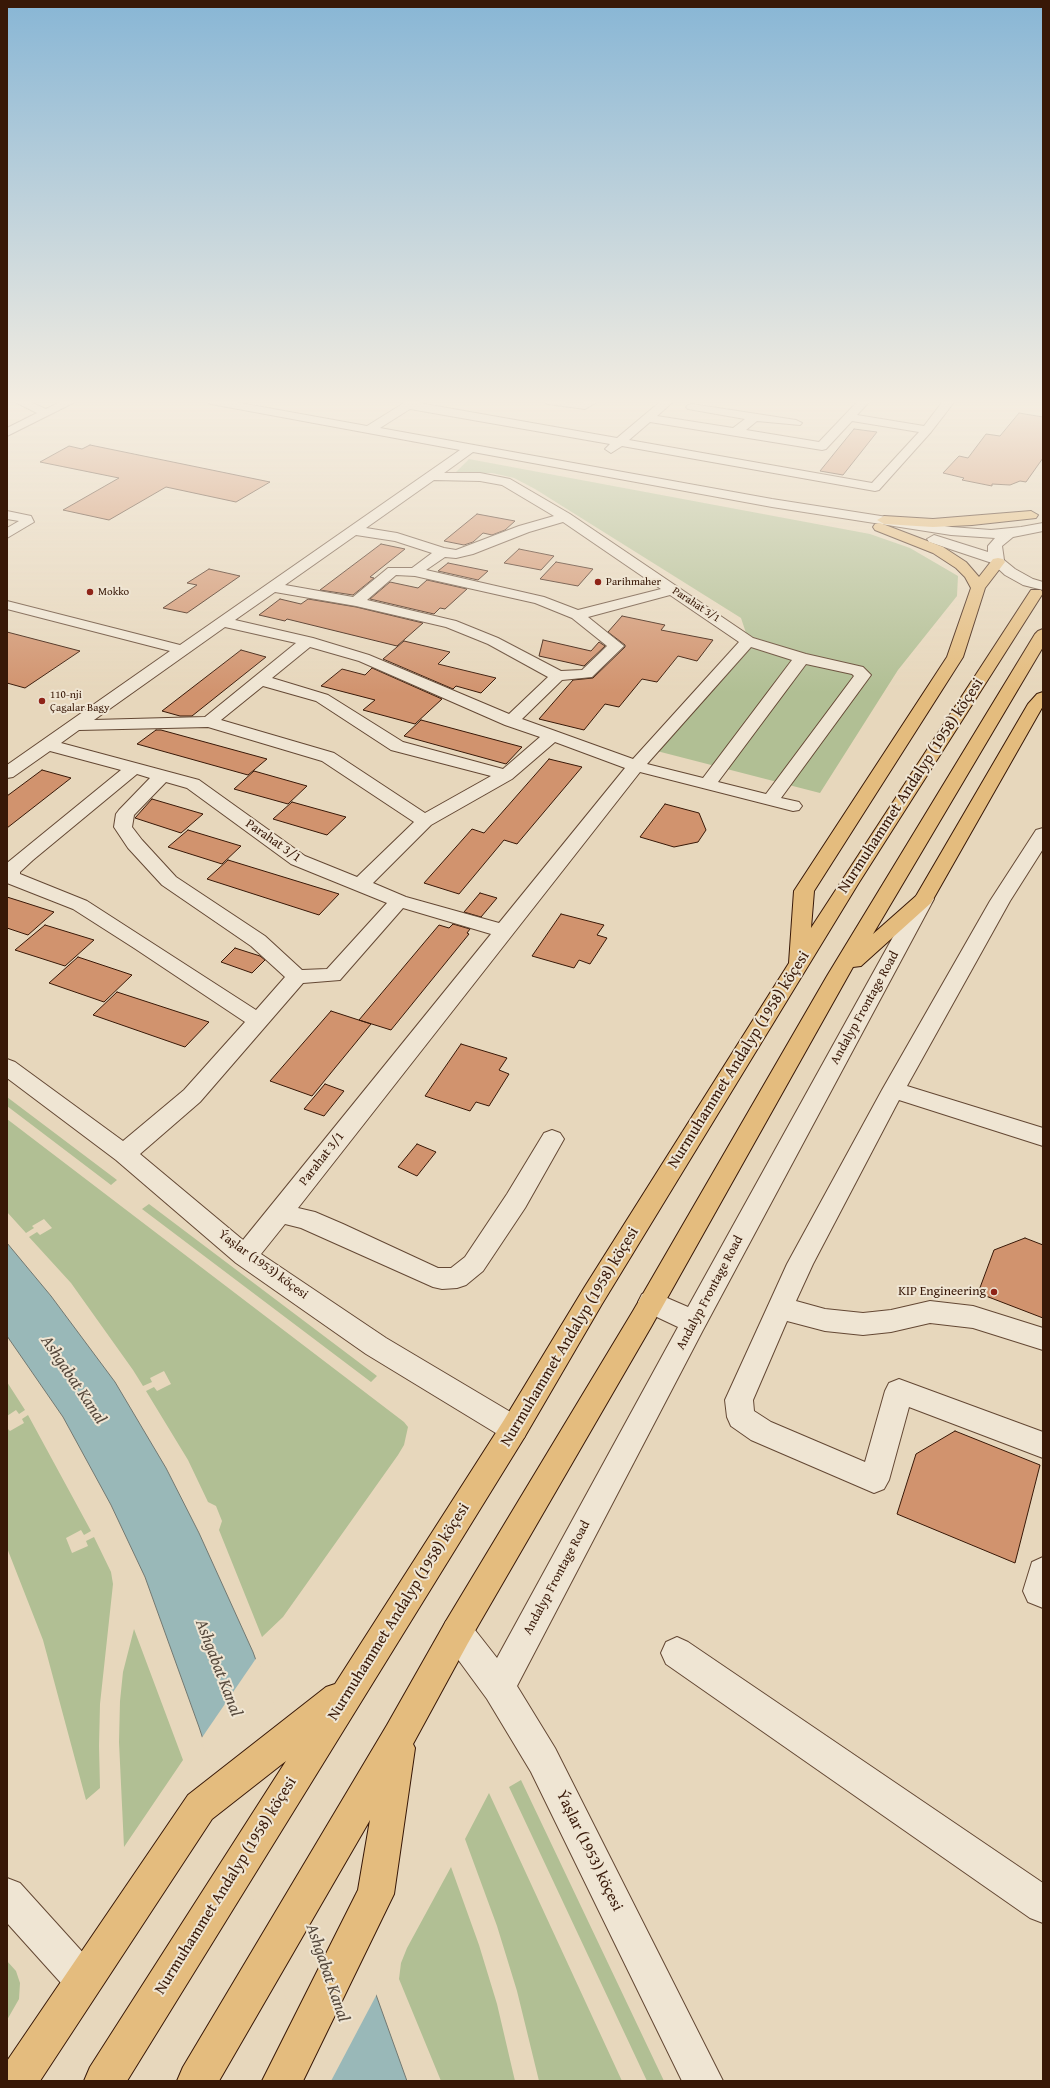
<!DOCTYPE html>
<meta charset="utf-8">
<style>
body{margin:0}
#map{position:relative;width:1050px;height:2088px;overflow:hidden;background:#e7d7bc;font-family:"Gentium Book Plus",serif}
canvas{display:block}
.frame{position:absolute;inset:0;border:8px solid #381807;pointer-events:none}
</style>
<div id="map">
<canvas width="1050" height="2088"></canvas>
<div class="frame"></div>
</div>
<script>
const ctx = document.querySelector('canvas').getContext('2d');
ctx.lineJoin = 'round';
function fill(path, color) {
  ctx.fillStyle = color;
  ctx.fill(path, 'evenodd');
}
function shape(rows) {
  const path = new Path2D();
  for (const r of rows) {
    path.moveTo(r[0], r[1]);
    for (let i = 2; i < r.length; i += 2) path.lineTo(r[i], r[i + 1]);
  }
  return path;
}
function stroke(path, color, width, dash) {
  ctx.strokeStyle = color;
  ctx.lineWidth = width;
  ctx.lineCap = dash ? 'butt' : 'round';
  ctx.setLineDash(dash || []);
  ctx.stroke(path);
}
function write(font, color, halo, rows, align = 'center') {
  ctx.font = font + ' "Gentium Book Plus",serif';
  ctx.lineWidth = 4;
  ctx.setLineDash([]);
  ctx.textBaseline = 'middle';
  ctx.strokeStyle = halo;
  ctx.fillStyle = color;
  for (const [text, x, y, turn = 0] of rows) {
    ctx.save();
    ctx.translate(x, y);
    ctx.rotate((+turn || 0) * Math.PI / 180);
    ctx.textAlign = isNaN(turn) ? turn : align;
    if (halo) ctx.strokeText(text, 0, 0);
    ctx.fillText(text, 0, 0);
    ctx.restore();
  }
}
const green = shape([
 [469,459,870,534,910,548,958,576,957,596,898,670,820,793,653,750,747,636,741,618,535,489,514,478,492,473,455,473],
 [7,1097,117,1180,111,1185,7,1106],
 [7,1119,404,1422,408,1427,404,1445,398,1455,283,1617,262,1637,219,1530,222,1521,216,1506,208,1502,188,1460,146,1391,154,1387,157,1391,171,1384,164,1371,150,1378,152,1382,143,1386,133,1370,71,1283,29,1237,37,1232,40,1235,52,1228,44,1219,32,1226,34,1228,26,1233,7,1212],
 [149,1204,377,1376,371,1382,142,1209],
 [7,1382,25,1410,19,1414,16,1410,7,1416],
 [28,1415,91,1531,84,1535,81,1530,66,1538,72,1553,88,1546,86,1541,94,1537,111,1572,113,1584,100,1704,99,1746,100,1788,86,1800,43,1640,7,1548,7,1428,10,1431,24,1423,22,1419],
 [134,1629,183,1760,124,1847,119,1742,120,1701,123,1672],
 [521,1780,664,2081,647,2081,509,1787],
 [489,1793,622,2081,539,2081,517,1991,497,1926,465,1839],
 [451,1867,479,1945,497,2004,515,2081,441,2081,399,1979,401,1963,407,1948],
 [7,1961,16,1971,20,1983,19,1999,7,2020]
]);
const water = shape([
 [7,1243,51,1296,115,1382,166,1468,199,1533,253,1652,407,2081,315,2081,199,1727,145,1577,111,1505,63,1417,7,1336,7,1243]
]);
const pier = shape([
 [257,1657,378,1992,331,2081,313,2081,201,1739]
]);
const building = shape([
 [1019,413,1043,417,1043,458,1026,482,1020,481,1010,485,992,484,992,486,962,480,964,478,943,473,959,456,968,458,986,434,1000,436,1019,413],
 [854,429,877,432,843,475,820,471,854,429],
 [90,445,270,482,236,502,166,487,109,520,63,510,119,478,40,462,69,446,82,449,90,445],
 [477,514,515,521,505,530,492,535,483,533,473,542,464,545,444,541,477,514],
 [381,544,405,549,370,577,374,578,353,595,320,590,381,544],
 [519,549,554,556,541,570,504,563,519,549],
 [556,562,593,569,578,586,540,579,556,562],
 [448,563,488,571,478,580,438,571,448,563],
 [209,569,240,576,187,613,163,608,197,585,187,583,209,569],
 [427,580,467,589,445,609,440,608,434,614,370,599,390,582,418,588,427,580],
 [280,599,301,604,308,599,356,607,423,623,397,646,287,619,285,621,259,615,280,599],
 [622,616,665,625,661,630,713,640,697,661,678,656,657,682,642,679,619,707,605,704,584,730,539,719,573,680,593,678,625,647,625,645,608,632,622,616],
 [7,632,80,651,25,688,7,683,7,632],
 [543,640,591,651,599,642,605,646,584,666,539,656,543,640],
 [404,641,450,652,438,664,496,678,481,693,456,686,453,689,383,659,404,641],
 [241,650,266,657,192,716,180,716,162,711,241,650],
 [372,668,442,699,415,724,363,710,375,700,321,686,342,669,365,675,372,668],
 [421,720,522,747,506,764,404,736,421,720],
 [156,730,161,730,267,759,248,775,137,744,156,730],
 [549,759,582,767,517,844,504,840,459,894,424,883,472,829,484,833,549,759],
 [42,770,71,778,7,828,7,796,42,770],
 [254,771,307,786,288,804,234,789,254,771],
 [152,799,203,814,181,833,135,818,152,799],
 [292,802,346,817,327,835,273,819,292,802],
 [665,804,699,813,706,830,698,842,674,847,640,837,665,804],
 [188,830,241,846,222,864,168,847,188,830],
 [228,860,339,894,319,915,207,879,228,860],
 [480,893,497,898,481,917,464,912,480,893],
 [7,897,26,903,54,912,28,935,7,928,7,897],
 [561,914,604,925,597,935,607,938,590,964,579,960,574,968,532,956,561,914],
 [453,924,470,929,467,933,469,934,391,1030,359,1020,439,925,449,928,453,924],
 [45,925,94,940,65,966,15,950,45,925],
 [235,948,260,956,265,960,252,973,221,962,235,948],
 [78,957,132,975,104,1002,49,983,78,957],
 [117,992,209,1022,185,1047,93,1015,117,992],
 [331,1011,371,1024,312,1096,270,1081,331,1011],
 [461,1044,507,1058,499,1070,509,1074,489,1106,476,1102,470,1111,425,1096,461,1044],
 [325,1084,344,1091,324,1116,304,1109,325,1084],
 [417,1144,436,1152,417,1176,398,1167,417,1144],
 [1025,1238,1043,1245,1043,1318,978,1293,994,1250,1025,1238],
 [955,1431,1040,1465,1015,1563,897,1514,916,1454,955,1431]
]);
const minor = shape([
 [13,401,28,401,46,409,62,401,77,401,7,436,7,428,37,413,13,401],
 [205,401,229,401,367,426,407,401,421,401,419,403,617,438,661,401,674,401,657,416,733,428,745,419,688,409,686,407,688,405,692,404,796,420,802,423,800,425,757,421,746,430,819,442,858,401,870,401,857,415,924,426,943,401,955,401,931,432,879,490,875,491,622,446,611,453,605,449,610,444,410,409,380,428,772,499,951,527,991,530,1021,527,1043,523,1043,531,1013,537,1002,546,1004,560,1015,569,1033,579,1043,582,1043,590,1023,585,1005,575,992,563,929,542,927,539,934,535,988,552,988,546,995,538,951,535,772,507,473,452,444,473,480,473,510,479,570,514,753,638,806,654,863,667,871,675,781,798,799,802,802,806,799,810,793,811,640,772,298,1208,315,1212,343,1224,438,1268,451,1268,465,1257,507,1194,544,1133,552,1130,560,1133,564,1139,525,1208,483,1271,466,1285,457,1288,442,1289,433,1287,301,1228,285,1224,261,1254,386,1338,524,1420,528,1429,524,1438,514,1442,504,1438,366,1354,236,1263,116,1160,7,1078,7,1059,15,1062,123,1141,184,1090,245,1022,134,948,73,909,7,883,7,863,121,770,50,751,13,777,7,778,7,765,170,651,7,609,7,601,180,645,460,450,211,404,205,401],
 [852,421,919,432,872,483,629,440,650,422,822,450,826,449,852,421],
 [434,480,480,481,502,485,554,516,519,526,456,550,444,548,397,533,366,528,434,480],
 [563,522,661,589,578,610,544,597,426,570,445,557,456,558,473,554,529,532,563,522],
 [356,535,395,541,432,553,412,568,388,568,353,597,285,585,356,535],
 [396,575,415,576,535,603,572,618,607,646,582,670,561,671,498,638,456,621,367,600,396,575],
 [275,592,356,606,446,627,488,644,548,677,509,714,369,655,313,638,235,620,275,592],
 [670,595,739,642,633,759,522,719,562,680,592,677,624,646,588,617,670,595],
 [225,627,296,643,205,717,94,720,225,627],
 [310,647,359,661,505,725,540,737,503,769,403,742,328,695,272,678,310,647],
 [751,647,792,660,703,778,647,764,751,647],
 [806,664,852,674,854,676,766,794,718,782,806,664],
 [263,686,316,701,391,750,491,776,425,813,334,753,221,720,263,686],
 [208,727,322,761,414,822,357,877,305,856,199,780,61,743,79,730,208,727],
 [555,742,625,768,499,923,406,897,373,883,431,825,512,779,555,742],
 [137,774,150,778,119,810,116,814,114,827,128,848,162,885,251,946,285,977,256,1010,87,901,20,874,20,872,33,860,137,774],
 [166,782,187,788,291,864,387,903,327,969,302,970,265,936,176,877,142,840,132,827,134,815,166,782],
 [403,908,491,934,243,1240,140,1154,200,1102,303,983,340,980,403,908],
 [542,401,577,403,599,401,585,409,548,404,542,401],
 [7,511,31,516,34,522,7,538,7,528,19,521,7,519,7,511],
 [1043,828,1043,849,1010,901,907,1086,1043,1128,1043,1146,899,1100,813,1264,796,1301,825,1309,863,1313,891,1310,930,1301,973,1306,1043,1328,1043,1350,973,1328,930,1323,891,1332,863,1335,825,1331,787,1321,753,1400,754,1411,771,1422,865,1462,885,1391,889,1383,899,1379,1043,1432,1043,1458,909,1407,889,1480,884,1489,874,1493,751,1440,731,1426,727,1417,725,1400,787,1264,882,1090,990,901,1036,830,1043,828],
 [924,893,931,895,934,899,703,1330,517,1686,555,1748,723,2081,682,2081,531,1772,487,1699,446,1643,441,1632,446,1621,457,1616,468,1621,497,1658,678,1327,642,1310,638,1302,642,1294,651,1291,688,1307,914,899,917,895,924,893],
 [1043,1557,1043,1608,1028,1602,1023,1591,1032,1562,1043,1557],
 [677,1637,688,1642,1043,1883,1043,1923,1030,1918,666,1664,661,1653,666,1642,677,1637],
 [7,1878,20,1883,96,1967,102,1980,96,1993,83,1999,70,1993,7,1923,7,1878]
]);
const major = shape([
 [1031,511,1038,515,1036,518,972,525,933,527,884,524,877,520,884,516,933,519,1031,511],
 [880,523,943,547,966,562,979,577,993,559,998,558,1003,559,1005,562,985,588,963,657,814,891,811,928,1031,590,1041,590,1043,593,858,884,602,1304,524,1438,127,2081,84,2081,90,2067,286,1761,212,1819,40,2081,7,2081,7,2061,188,1795,326,1687,335,1684,504,1420,584,1288,789,963,794,891,947,657,971,588,965,577,956,568,933,553,875,530,873,527,875,524,880,523],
 [1043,629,1043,647,873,934,916,896,1028,704,1037,694,1043,692,1043,706,931,903,861,966,853,967,651,1327,468,1643,413,1744,415,1748,394,1894,303,2081,262,2081,358,1890,370,1820,219,2081,177,2081,183,2067,387,1725,446,1621,633,1311,827,976,1035,634,1038,631,1043,629]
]);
const markers = [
 [598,582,4,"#8f2418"],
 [90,592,4,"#8f2418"],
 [42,701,4,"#8f2418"],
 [994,1292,4,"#8f2418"]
];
const farPoinames = [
 ["Parihmaher",606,582],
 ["Mokko",98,592],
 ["110-nji",50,695],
 ["Çagalar Bagy",50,708]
];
const farStreetnames = [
 ["Parahat 3/1",696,605,33]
];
const streetNames = [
 ["Parahat 3/1",273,841,35],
 ["Andalyp Frontage Road",865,1008,-61],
 ["Parahat 3/1",322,1159,-52],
 ["Ýaşlar (1953) köçesi",263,1265,36],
 ["Andalyp Frontage Road",710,1293,-62],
 ["Andalyp Frontage Road",557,1578,-62]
];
const poiNames = [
 ["KIP Engineering",986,1292]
];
const nearStreetnames = [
 ["Nurmuhammet Andalyp (1958) köçesi",911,786,-57],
 ["Nurmuhammet Andalyp (1958) köçesi",739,1060,-58],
 ["Nurmuhammet Andalyp (1958) köçesi",570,1337,-59],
 ["Nurmuhammet Andalyp (1958) köçesi",399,1612,-58],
 ["Ýaşlar (1953) köçesi",589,1851,64],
 ["Nurmuhammet Andalyp (1958) köçesi",226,1886,-58]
];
const nearWaternames = [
 ["Ashgabat Kanal",73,1380,56],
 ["Ashgabat Kanal",218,1668,69],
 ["Ashgabat Kanal",327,1973,71]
];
fill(green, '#b1bf94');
fill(water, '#99b8b8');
stroke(water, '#727871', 1);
fill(pier, '#e7d7bc');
fill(building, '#d1936e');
stroke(building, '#381807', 1);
stroke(minor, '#644834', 2);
stroke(major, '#381807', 2);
fill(minor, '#efe5d3');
fill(major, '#e4bc7e');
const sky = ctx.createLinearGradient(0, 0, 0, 693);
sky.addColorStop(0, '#88b6d5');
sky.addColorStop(0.58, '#f4ede1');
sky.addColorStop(1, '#f4ede100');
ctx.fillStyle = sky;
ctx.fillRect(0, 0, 1050, 693);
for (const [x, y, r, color] of markers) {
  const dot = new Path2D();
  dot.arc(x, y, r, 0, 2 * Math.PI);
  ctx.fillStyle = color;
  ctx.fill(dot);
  stroke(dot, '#efe5d3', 1.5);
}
write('11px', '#381807', '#efe5d3', farPoinames, 'left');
write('11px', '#381807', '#efe5d3', farStreetnames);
write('13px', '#381807', '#efe5d3', streetNames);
write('13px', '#381807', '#efe5d3', poiNames, 'right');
write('16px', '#381807', '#efe5d3', nearStreetnames);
write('italic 17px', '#55483c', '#efe5d3', nearWaternames);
</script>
